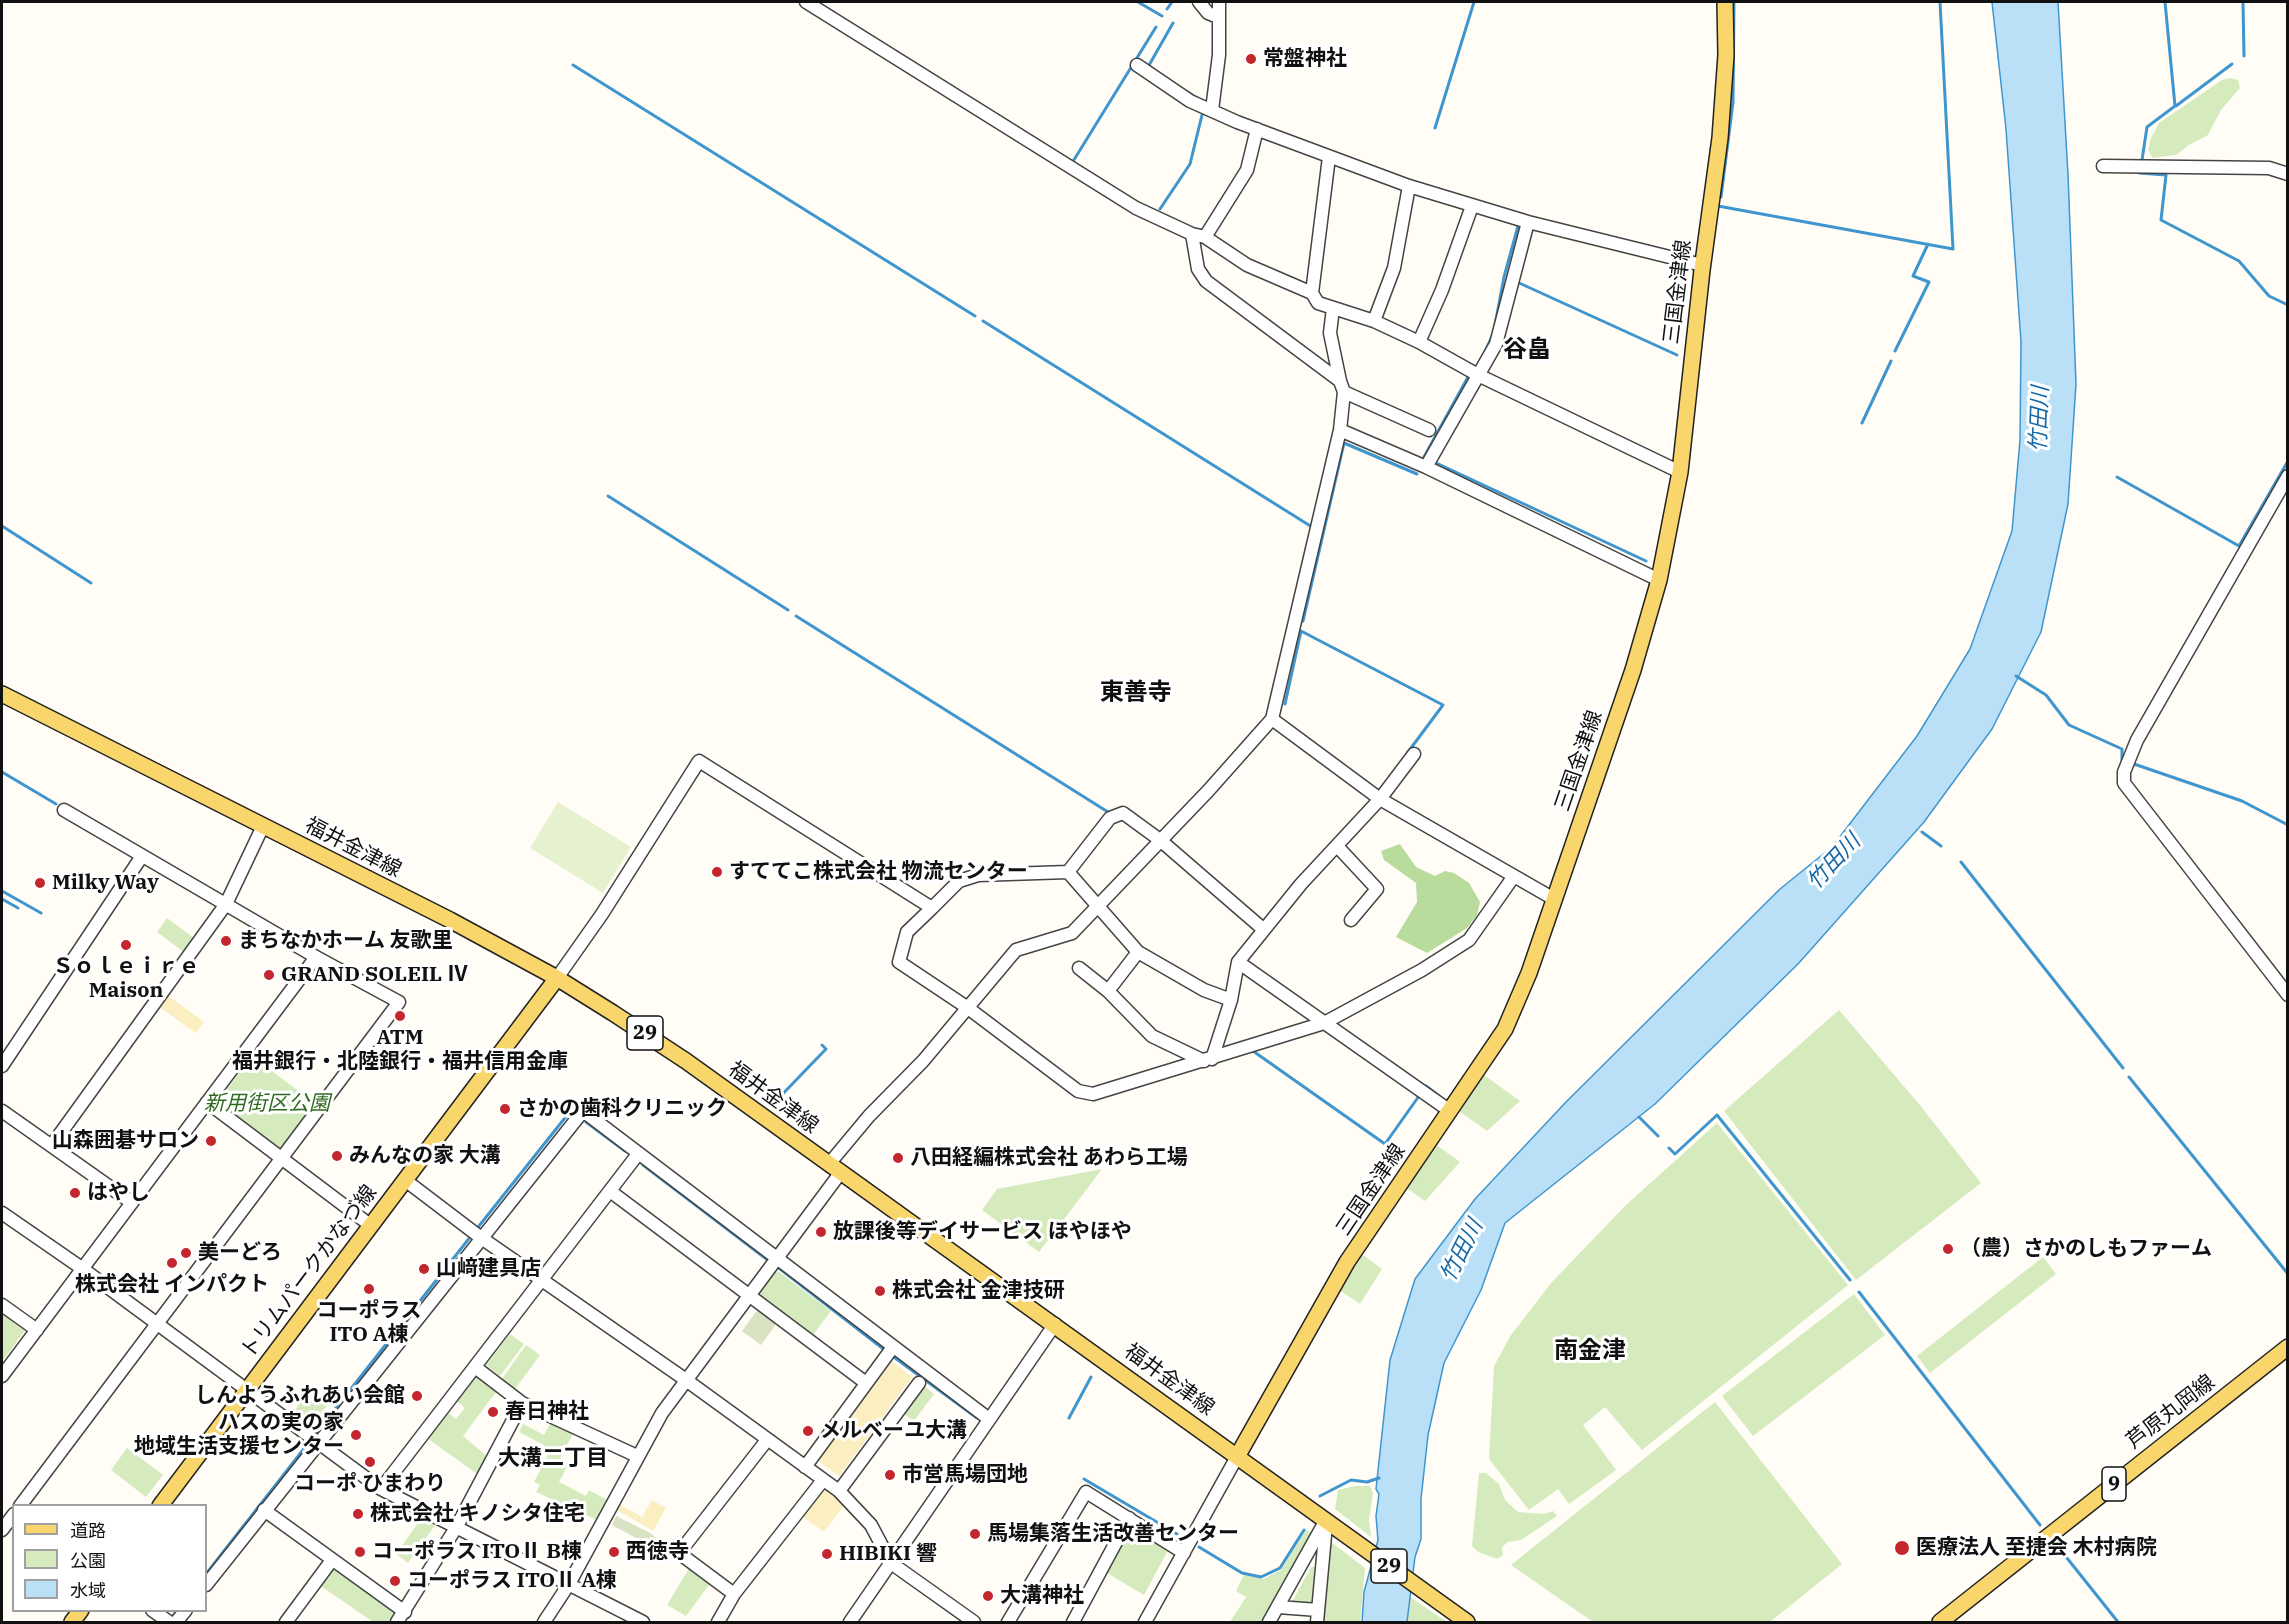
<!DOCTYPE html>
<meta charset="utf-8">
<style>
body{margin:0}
#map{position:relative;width:2289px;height:1624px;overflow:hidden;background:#fffdf5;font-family:"IBM Plex Serif","Noto Sans JP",serif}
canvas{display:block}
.frame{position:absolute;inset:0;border:3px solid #111;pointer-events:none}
.legend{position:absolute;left:12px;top:1504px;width:195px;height:108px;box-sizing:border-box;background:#fff;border:2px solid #a0a0a0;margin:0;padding:8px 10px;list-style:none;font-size:18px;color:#111}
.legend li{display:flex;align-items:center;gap:12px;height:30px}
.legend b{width:30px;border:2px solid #a0a0a0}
</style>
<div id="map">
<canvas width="2289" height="1624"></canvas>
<div class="frame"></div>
<ul class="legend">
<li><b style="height:8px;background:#f9d66b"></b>道路</li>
<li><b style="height:16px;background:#d5ebbd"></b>公園</li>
<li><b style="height:16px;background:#b9e0f7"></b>水域</li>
</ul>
</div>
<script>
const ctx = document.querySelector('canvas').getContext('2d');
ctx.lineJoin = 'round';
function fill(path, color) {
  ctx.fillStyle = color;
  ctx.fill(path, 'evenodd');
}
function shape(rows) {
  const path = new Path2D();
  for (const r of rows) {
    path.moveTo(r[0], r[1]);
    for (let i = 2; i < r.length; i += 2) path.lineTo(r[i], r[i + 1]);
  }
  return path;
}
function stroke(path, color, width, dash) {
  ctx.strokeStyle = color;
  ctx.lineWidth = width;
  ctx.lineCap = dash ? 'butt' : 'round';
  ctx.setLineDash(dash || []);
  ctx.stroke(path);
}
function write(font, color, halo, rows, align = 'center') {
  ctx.font = font + ' "IBM Plex Serif","Noto Sans JP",serif';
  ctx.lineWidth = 6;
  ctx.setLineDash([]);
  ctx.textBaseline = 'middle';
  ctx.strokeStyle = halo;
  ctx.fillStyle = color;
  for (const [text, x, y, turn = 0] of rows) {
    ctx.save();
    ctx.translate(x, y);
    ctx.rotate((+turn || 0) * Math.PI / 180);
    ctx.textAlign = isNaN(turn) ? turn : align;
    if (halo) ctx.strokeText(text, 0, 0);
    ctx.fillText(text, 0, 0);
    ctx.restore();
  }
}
const green = shape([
 [2230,78,2238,80,2240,88,2221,110,2208,135,2189,145,2176,155,2153,158,2148,150,2151,138,2159,123,2222,80],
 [167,918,195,939,185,953,157,932],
 [1839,1010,1919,1104,1981,1183,1856,1280,1724,1111],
 [252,1056,317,1105,282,1152,216,1104],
 [1484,1075,1520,1101,1487,1131,1459,1111],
 [1717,1123,1848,1285,1642,1450,1605,1407,1583,1425,1616,1470,1569,1504,1558,1489,1529,1510,1489,1459,1494,1366,1511,1335,1552,1282,1626,1205],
 [1435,1144,1460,1162,1425,1201,1405,1187],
 [1102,1169,1039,1252,982,1210,997,1189],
 [1360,1253,1382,1269,1360,1304,1336,1288],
 [2043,1257,2056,1274,1930,1373,1917,1356],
 [774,1272,779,1272,831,1311,813,1335,761,1296,760,1291],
 [1854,1294,1885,1335,1753,1436,1722,1396],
 [2,1309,24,1325,25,1330,2,1362],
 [510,1334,524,1344,500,1376,486,1365],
 [526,1345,540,1355,515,1389,502,1379],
 [476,1375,499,1388,463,1436,489,1458,480,1476,427,1438,446,1411,456,1419,465,1408,456,1400],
 [924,1386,934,1394,914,1421,904,1414],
 [309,1390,328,1404,310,1429,291,1416],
 [1715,1402,1842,1564,1770,1622,1593,1622,1511,1565],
 [552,1420,574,1432,560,1458,569,1463,559,1482,586,1496,589,1490,609,1501,599,1521,536,1492,540,1485,534,1482,551,1449,519,1432,523,1424,544,1435],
 [127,1448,163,1475,146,1497,111,1470],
 [1479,1473,1486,1473,1499,1484,1505,1500,1518,1512,1544,1514,1553,1511,1557,1516,1521,1540,1508,1542,1502,1547,1503,1555,1497,1559,1478,1552,1472,1546],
 [1355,1486,1370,1486,1373,1493,1369,1520,1371,1537,1335,1509,1338,1490],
 [423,1516,436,1524,408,1563,396,1554],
 [1136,1529,1166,1547,1167,1552,1144,1595,1107,1573,1130,1530],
 [1306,1530,1313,1534,1261,1622,1230,1622,1246,1597,1236,1591,1244,1575,1263,1579,1281,1570],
 [1331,1542,1365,1568,1360,1622,1324,1622],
 [690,1567,711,1582,686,1616,667,1605],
 [1311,1567,1315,1567,1313,1604,1292,1602],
 [340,1569,395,1609,397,1617,393,1622,373,1622,321,1586,332,1570],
 [1410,1597,1447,1622,1407,1622]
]);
const forest = shape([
 [1400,844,1416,867,1435,876,1445,871,1454,873,1469,883,1480,902,1477,915,1467,928,1427,953,1396,937,1417,902,1416,883,1384,860,1381,851]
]);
const sand = shape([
 [167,995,204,1022,196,1033,158,1006],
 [890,1360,912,1377,839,1476,817,1460],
 [829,1488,847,1501,824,1532,802,1516,822,1489],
 [652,1500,666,1508,653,1531,617,1510,620,1505,642,1517]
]);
const cemetery = shape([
 [758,1309,777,1323,761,1345,742,1331],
 [616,1516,652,1534,662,1544,658,1550,612,1525]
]);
const pitch = shape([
 [558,802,631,847,603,893,530,848]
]);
const water = shape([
 [1992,2,2058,2,2068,174,2076,384,2068,504,2041,632,1992,729,1924,822,1798,964,1655,1104,1505,1223,1481,1290,1444,1363,1428,1435,1421,1499,1421,1539,1415,1557,1407,1622,1362,1622,1364,1592,1378,1540,1376,1516,1379,1494,1376,1489,1390,1360,1415,1279,1475,1199,1566,1102,1780,889,1832,847,1917,736,1970,649,2012,531,2020,440,2021,342,2006,129,1992,2]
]);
const stream = shape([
 [1138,2,1162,16],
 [2243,2,2244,56],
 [1167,9,1172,2],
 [573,65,975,316],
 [1148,67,1173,23],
 [1179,87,1199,99],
 [2176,106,2232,64],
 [1435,128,1474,2],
 [2142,160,2147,127,2175,106,2165,2],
 [1072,163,1156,27],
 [2139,173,2166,175,2161,220,2239,261,2269,296,2288,305],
 [1721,197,1733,102,1734,2],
 [1718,206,1953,249,1940,2],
 [1160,209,1190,164,1203,111],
 [1517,282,1677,355],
 [983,321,1312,527],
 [1495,325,1504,277,1518,226],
 [1895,351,1929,282,1913,276,1928,244],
 [1482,358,1493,334],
 [1862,423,1891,361],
 [1426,459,1424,457,1468,377],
 [1432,461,1646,561],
 [2117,477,2239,546,2288,461],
 [608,496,788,610],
 [2,526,91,583],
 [796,616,1108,812],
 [1303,621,1344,443,1417,474],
 [2016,676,2046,695,2069,725,2122,749,2122,760],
 [1285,704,1301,631,1443,705,1408,752],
 [2134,764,2242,801,2288,825],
 [2,772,56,804],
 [1922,832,1941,846],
 [1961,862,2123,1068],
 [2,891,41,913],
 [2,899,18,908],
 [1253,1051,1385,1144,1419,1096],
 [2129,1077,2288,1274],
 [1426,1086,1439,1096],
 [772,1105,826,1049,822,1045],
 [1639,1117,1658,1136],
 [586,1122,625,1151],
 [1669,1148,1675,1154,1717,1115,1850,1280],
 [643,1165,769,1261],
 [475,1231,572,1109],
 [775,1265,886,1351],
 [1859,1292,2040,1525],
 [891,1355,977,1418],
 [1069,1418,1091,1377],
 [314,1436,471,1236],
 [1084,1479,1177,1534],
 [1320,1496,1351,1480,1367,1482,1379,1478],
 [1199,1547,1242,1573,1261,1577,1280,1568,1304,1530],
 [2059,1548,2118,1622],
 [206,1574,310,1441],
 [171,1619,177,1610]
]);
const minor = shape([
 [806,2,1136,208,1192,234,1205,237,1247,265,1312,293,1318,303,1374,321,1419,342,1478,375,1680,472],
 [1199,2,1208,13,1218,17],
 [1137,65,1190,101,1237,122,1409,186,1528,222,1702,265],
 [1212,110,1219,55,1219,2],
 [2103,166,2269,168,2288,174],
 [1205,237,1247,170,1257,129],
 [1312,293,1329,157],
 [1333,308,1330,333,1340,381],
 [1374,321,1394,268,1409,186],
 [1419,342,1442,290,1472,206],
 [1344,392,1429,430],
 [1340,430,1426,467,1659,580],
 [1426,467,1496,344,1528,222],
 [2288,476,2137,740,2124,772,2124,783,2288,995],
 [1272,719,1380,799,1554,899],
 [1337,846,1377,889,1351,920],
 [1068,872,1138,952,1204,990,1231,1000,1238,962,1301,884,1380,799,1414,754],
 [932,908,907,932,899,962,968,1008,1078,1091,1093,1094,1324,1023,1422,970,1469,940,1514,876],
 [1138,952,1108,991,1152,1036,1204,1061],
 [1238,962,1450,1111],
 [1079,968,1108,991],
 [557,978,602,914,699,761,932,908,959,881,978,875,1068,872,1110,818,1123,813,1160,840,1263,929],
 [1212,1059,1231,1000],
 [2,1066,142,856],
 [207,1102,370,1225],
 [2,1111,131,1202],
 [52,1145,226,904,263,826],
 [829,1164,869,1116,923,1061,1016,950,1072,933,1208,791,1272,719,1340,430,1344,392,1340,381,1206,281,1198,269,1192,234],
 [405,1180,480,1237,686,1380,839,1491,871,1525,891,1563,974,1622],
 [610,1191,866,1383],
 [2,1213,83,1269,381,1489,643,1622],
 [2,1305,37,1330],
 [2,1376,316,957],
 [522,1403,637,1456],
 [805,1467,893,1347],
 [381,1489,638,1154],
 [839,1491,919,1383],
 [20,1506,399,1002,316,957,64,810],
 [264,1510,405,1612],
 [2,1530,14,1514],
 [206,1585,583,1111,989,1419],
 [734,1594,679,1553,767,1440],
 [1278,1607,1318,1610],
 [152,1610,169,1622],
 [176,1622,186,1610],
 [286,1622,332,1560],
 [397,1622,457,1526,522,1403,475,1367],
 [544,1622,569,1584,662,1413,841,1172],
 [718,1622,734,1594,823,1480],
 [850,1622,1055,1324],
 [1008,1622,1086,1492,1184,1553],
 [1073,1622,1129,1518],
 [1145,1622,1238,1455],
 [1269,1622,1326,1520],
 [1317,1622,1326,1525]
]);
const major = shape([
 [2,694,450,920,557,978,613,1013,686,1061,1467,1622],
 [1238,1455,1347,1262,1505,1029,1529,973,1633,670,1659,580,1680,472,1702,270,1720,138,1726,55,1725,2],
 [160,1506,557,978],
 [72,1622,81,1610],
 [1940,1622,2288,1347]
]);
const markers = [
 [1251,59,6,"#c4262e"],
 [717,872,6,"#c4262e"],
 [40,883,6,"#c4262e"],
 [226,941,6,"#c4262e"],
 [126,945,6,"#c4262e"],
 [269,975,6,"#c4262e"],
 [400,1016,6,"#c4262e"],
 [505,1109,6,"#c4262e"],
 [211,1141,6,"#c4262e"],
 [337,1156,6,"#c4262e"],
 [898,1158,6,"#c4262e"],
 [75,1193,6,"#c4262e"],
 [821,1232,6,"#c4262e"],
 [1948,1249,6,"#c4262e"],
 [186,1253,6,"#c4262e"],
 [172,1263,6,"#c4262e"],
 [424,1269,6,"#c4262e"],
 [369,1289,6,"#c4262e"],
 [880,1291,6,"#c4262e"],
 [417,1396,6,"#c4262e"],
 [493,1412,6,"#c4262e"],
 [808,1431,6,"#c4262e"],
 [356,1435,6,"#c4262e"],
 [370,1462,6,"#c4262e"],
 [890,1475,6,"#c4262e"],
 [358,1514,6,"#c4262e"],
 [975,1534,6,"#c4262e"],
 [1902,1548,8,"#c4262e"],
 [360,1552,6,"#c4262e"],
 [614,1552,6,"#c4262e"],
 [827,1554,6,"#c4262e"],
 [395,1581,6,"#c4262e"],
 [988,1596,6,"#c4262e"]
];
const shields = [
 [645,1033,36],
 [2114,1484,24],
 [1389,1566,36]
];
const shieldNames = [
 ["29",645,1033],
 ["9",2114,1484],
 ["29",1389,1566]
];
const poiNames = [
 ["常盤神社",1263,59],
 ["すててこ株式会社 物流センター",729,872],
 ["Milky Way",52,883],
 ["まちなかホーム 友歌里",238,941],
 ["Ｓｏｌｅｉｒｅ",126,967,"center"],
 ["Maison",126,991,"center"],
 ["GRAND SOLEIL Ⅳ",281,975],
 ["ATM",400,1038,"center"],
 ["福井銀行・北陸銀行・福井信用金庫",400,1062,"center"],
 ["さかの歯科クリニック",517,1109],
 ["山森囲碁サロン",199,1141,"right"],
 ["みんなの家 大溝",349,1156],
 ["八田経編株式会社 あわら工場",910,1158],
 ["はやし",87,1193],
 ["放課後等デイサービス ほやほや",833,1232],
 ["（農）さかのしもファーム",1960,1249],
 ["美ーどろ",198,1253],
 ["山﨑建具店",436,1269],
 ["株式会社 インパクト",172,1285,"center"],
 ["株式会社 金津技研",892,1291],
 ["コーポラス",369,1311,"center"],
 ["ITO A棟",369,1335,"center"],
 ["しんようふれあい会館",405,1396,"right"],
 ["春日神社",505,1412],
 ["ハスの実の家",344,1423,"right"],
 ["地域生活支援センター",344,1447,"right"],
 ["メルベーユ大溝",820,1431],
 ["市営馬場団地",902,1475],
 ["コーポ ひまわり",370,1484,"center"],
 ["株式会社 キノシタ住宅",370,1514],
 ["馬場集落生活改善センター",987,1534],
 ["医療法人 至捷会 木村病院",1916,1548],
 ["コーポラス ITOⅡ B棟",372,1552],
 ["西徳寺",626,1552],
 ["HIBIKI 響",839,1554],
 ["コーポラス ITOⅡ A棟",407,1581],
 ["大溝神社",1000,1596]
];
const streetNames = [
 ["三国金津線",1678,292,-83],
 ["三国金津線",1579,761,-71],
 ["福井金津線",353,848,27],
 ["福井金津線",773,1098,36],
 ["三国金津線",1371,1190,-56],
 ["トリムパークかなづ線",309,1272,-53],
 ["福井金津線",1169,1380,36],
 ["芦原丸岡線",2171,1412,-38]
];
const parkNames = [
 ["新用街区公園",267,1104]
];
const waterNames = [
 ["竹田川",2040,419,-88],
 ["竹田川",1834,862,-47],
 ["竹田川",1462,1251,-63]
];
const neighbourhoodNames = [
 ["大溝二丁目",553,1459]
];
const quarterNames = [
 ["谷畠",1527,350],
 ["東善寺",1136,693],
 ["南金津",1590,1351]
];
fill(green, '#d5ebbd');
fill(forest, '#b9dc9c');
fill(sand, '#fbeec1');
fill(cemetery, '#d9e3c4');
fill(pitch, '#e6f2cf');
fill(water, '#b9e0f7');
stroke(water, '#3f96cf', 1.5);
stroke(stream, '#3f96cf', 3);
stroke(minor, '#444', 15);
stroke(major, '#222', 18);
stroke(minor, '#fff', 12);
stroke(major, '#f9d66b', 15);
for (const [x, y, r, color] of markers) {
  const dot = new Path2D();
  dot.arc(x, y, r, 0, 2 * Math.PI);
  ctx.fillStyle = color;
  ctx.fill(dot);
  stroke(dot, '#fff', 2);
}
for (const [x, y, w] of shields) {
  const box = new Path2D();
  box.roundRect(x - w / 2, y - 17, w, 34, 4.5);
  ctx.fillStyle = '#fff';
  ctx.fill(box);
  stroke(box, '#111', 1.5);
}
write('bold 20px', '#111', null, shieldNames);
write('bold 21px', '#111', '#fff', poiNames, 'left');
write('21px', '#111', '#fff', streetNames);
write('italic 21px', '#2f6b1f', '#fff', parkNames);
write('italic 22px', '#1768a6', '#fff', waterNames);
write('bold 22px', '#111', '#fff', neighbourhoodNames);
write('bold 24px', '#111', '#fff', quarterNames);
</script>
